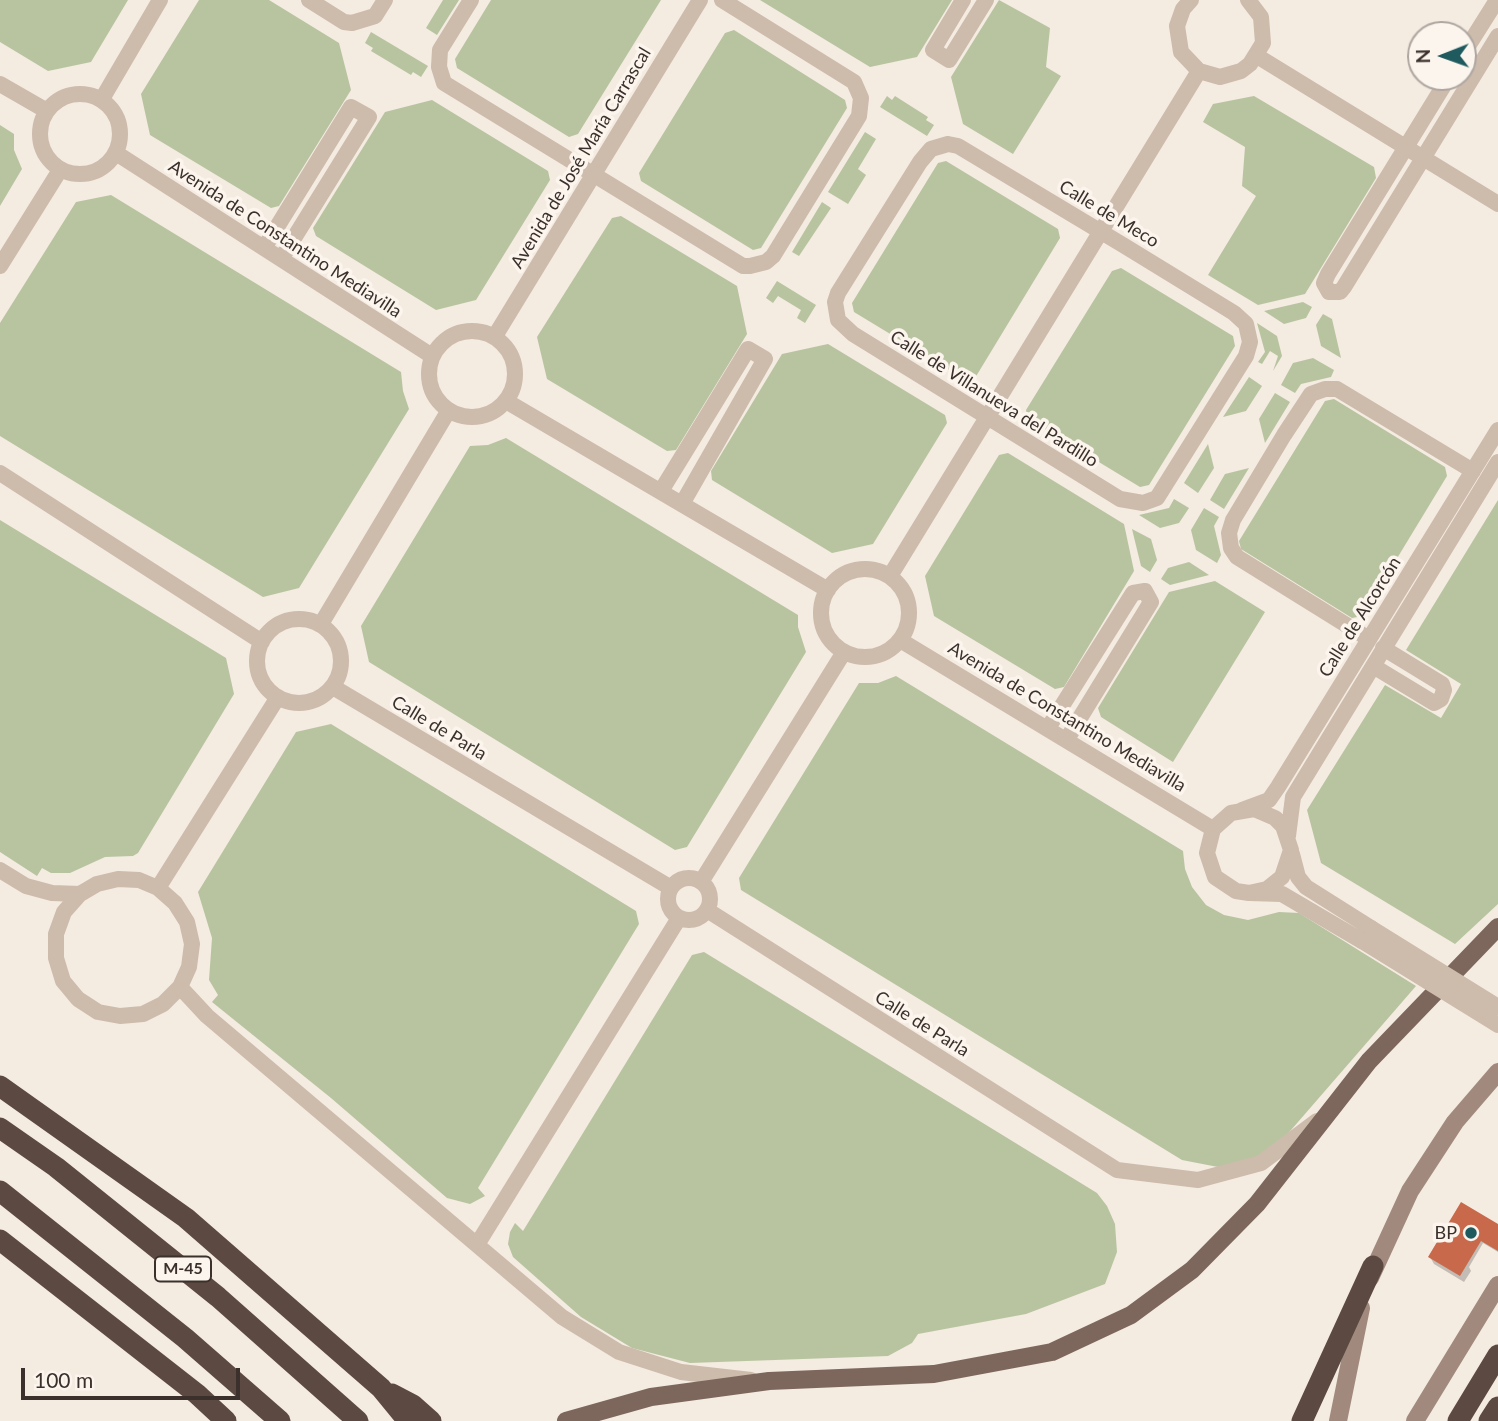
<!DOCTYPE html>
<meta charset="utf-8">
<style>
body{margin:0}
#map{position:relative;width:1498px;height:1421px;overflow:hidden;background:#f4ebe1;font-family:Lato,sans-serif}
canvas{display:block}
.north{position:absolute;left:1407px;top:21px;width:70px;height:70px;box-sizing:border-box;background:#fbf5ee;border:2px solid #aea6a0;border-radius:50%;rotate:269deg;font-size:19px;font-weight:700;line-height:28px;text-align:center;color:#3b302b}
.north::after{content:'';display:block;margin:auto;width:24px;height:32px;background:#1f5a5e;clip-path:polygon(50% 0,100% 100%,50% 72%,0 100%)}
.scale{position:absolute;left:21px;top:1368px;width:219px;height:32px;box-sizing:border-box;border:4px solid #3b302b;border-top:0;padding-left:9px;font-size:21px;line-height:24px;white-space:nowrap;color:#3b302b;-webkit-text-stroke:5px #fbf5ee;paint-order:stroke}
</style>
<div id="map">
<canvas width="1498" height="1421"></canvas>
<div class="north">N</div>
<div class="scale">100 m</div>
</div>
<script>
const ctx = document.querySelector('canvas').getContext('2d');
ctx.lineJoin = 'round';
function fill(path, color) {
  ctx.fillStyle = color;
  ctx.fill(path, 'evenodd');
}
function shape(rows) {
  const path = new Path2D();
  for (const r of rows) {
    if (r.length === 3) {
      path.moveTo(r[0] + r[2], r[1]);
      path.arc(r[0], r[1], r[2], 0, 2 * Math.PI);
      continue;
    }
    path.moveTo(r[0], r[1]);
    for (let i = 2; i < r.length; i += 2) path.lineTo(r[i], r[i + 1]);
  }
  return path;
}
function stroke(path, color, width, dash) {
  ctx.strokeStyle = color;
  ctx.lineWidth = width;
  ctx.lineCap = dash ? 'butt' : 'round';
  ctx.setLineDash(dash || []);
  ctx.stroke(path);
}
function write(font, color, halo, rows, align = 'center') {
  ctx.font = font + ' Lato,sans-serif';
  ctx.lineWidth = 7;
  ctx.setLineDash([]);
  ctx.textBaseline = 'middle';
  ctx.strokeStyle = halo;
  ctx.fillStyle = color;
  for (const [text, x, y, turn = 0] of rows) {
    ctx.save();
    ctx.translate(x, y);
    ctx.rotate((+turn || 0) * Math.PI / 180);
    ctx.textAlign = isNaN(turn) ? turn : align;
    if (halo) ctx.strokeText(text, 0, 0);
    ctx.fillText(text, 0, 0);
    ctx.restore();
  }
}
const green = shape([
 [0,0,128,0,91,62,48,71,0,42],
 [199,0,269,0,339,43,351,90,279,206,271,208,150,135,141,94],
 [443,0,459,0,437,35,426,28],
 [491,0,661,0,578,134,569,137,457,68,455,59],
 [760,0,952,0,917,57,870,67],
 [999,0,1050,28,1046,67,1061,76,1013,154,963,124,951,77],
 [734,30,845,100,847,108,761,248,753,250,641,181,639,173,725,33],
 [371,32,428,66,421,77,413,72,411,75,371,51,373,48,365,43],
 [887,96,892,100,895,96,928,117,926,120,934,125,927,136,880,107],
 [1254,96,1374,167,1376,178,1305,294,1258,305,1208,275,1256,196,1242,186,1245,147,1203,122,1213,104],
 [432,100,548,171,550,180,476,300,436,310,316,236,313,228,385,112],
 [0,125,14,134,14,150,22,169,0,206],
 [865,132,876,139,858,169,866,175,848,204,828,192],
 [946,161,1058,229,1060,238,975,378,966,380,854,312,852,303,938,163],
 [111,195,401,372,403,391,409,409,299,588,263,597,0,436,0,323,76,202],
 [822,202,831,208,799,256,792,252],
 [621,216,737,286,747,334,676,450,667,451,547,379,537,337,612,218],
 [1121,268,1233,336,1235,346,1149,485,1140,487,1028,419,1026,410,1112,271],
 [777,281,816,305,805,323,797,318,801,310,778,296,773,303,766,298],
 [1303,302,1312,307,1306,318,1284,324,1264,311],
 [1323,314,1332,319,1341,358,1321,346,1316,325],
 [1257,323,1277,336,1282,356,1273,371,1278,356,1270,351,1262,364,1258,362,1265,352],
 [828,344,945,415,947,423,873,544,832,553,712,480,711,471,782,354],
 [1313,358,1334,370,1331,377,1301,384,1295,393,1281,385,1293,363],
 [1249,377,1262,386,1246,411,1223,417],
 [1275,393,1290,402,1265,443,1259,419],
 [1334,399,1445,467,1447,476,1362,616,1352,618,1241,549,1239,541,1325,401],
 [506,438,798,615,798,627,806,652,687,847,675,850,369,662,361,626,470,446,488,445],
 [1208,444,1214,468,1198,493,1184,483],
 [1008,453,1124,524,1134,571,1064,687,1055,689,934,616,925,576,999,455],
 [1249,468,1224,509,1210,500,1225,474],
 [1174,499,1189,508,1179,523,1160,528,1139,515,1169,508],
 [1498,500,1498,904,1455,944,1321,863,1307,810,1385,685,1441,718,1461,684,1406,650],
 [1204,508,1219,517,1214,526,1221,555,1217,563,1196,550,1191,530],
 [0,520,226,658,234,694,138,853,133,856,105,857,70,873,51,873,42,868,37,876,0,852],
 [1132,529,1151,539,1157,560,1150,572,1141,566],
 [1189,562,1209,575,1170,585,1161,579,1168,568],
 [1215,581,1265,612,1173,762,1101,717,1098,708,1169,592],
 [896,676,1183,851,1185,869,1192,887,1206,905,1224,915,1248,920,1279,912,1299,913,1416,986,1285,1137,1270,1149,1253,1159,1218,1167,1182,1160,741,890,739,878,859,683,878,683],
 [331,724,636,911,639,924,478,1188,485,1196,470,1204,447,1198,331,1098,212,1002,218,995,209,980,212,938,198,892,296,732],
 [704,952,1097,1193,1107,1206,1115,1224,1117,1252,1105,1284,1026,1314,918,1334,912,1343,888,1356,690,1363,632,1348,581,1317,513,1257,508,1244,510,1232,515,1223,523,1231,692,955]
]);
const shadow = shape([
 [1498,1226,1498,1252,1483,1243,1469,1267,1471,1271,1464,1282,1434,1264,1430,1257]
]);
const building = shape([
 [1461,1202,1498,1224,1498,1251,1481,1241,1460,1276,1428,1257]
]);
const minor = shape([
 [309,0,344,22,352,23,375,16,385,0],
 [471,0,440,50,439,67,444,83,743,266,750,266,766,262,773,256,859,116,861,98,854,82,722,0],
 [963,0,933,50,949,60,986,0],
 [1191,0,1183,9,1177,26,1181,52,1199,71,1220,77,1241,71,1250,64,1263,43,1261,17,1248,0],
 [1463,54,1497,0],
 [1257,56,1498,204],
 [1449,77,1328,274,1324,283,1329,292,1340,292,1344,287,1498,36],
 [0,84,47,111],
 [80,134,40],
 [102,99,160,0],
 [948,144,958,146,1123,245,1234,313,1246,324,1250,342,1246,356,1157,498,1143,503,1120,499,853,334,838,320,835,302,838,293,920,162,931,149,948,144],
 [116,153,432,356],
 [264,248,351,107,369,117,281,259],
 [0,266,60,170],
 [472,374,43],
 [495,336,700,0],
 [506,401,828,590],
 [0,473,262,642],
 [661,491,748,349,765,359,682,504],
 [865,613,44],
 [890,576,1199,71],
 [299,661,42],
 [321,624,449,410],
 [1369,639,1237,557,1231,548,1229,533,1233,520,1284,435,1311,394,1325,389,1337,389,1473,471],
 [900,640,1213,829],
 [1373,666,1434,703,1441,699,1444,690,1442,684,1383,648],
 [333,687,671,888],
 [1048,728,1133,593,1145,591,1151,602,1067,739],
 [1242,810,1269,800,1278,787,1498,430],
 [1288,836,1293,797,1498,462],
 [1292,854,1298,877,1306,887,1371,928],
 [0,870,26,886,52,893,80,894,97,884,118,879,139,880,158,888,175,903,187,922,192,944,189,967,180,987,163,1004,143,1014,120,1016,98,1012,78,999,63,981,56,958,56,934,64,912,80,894],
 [689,899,21],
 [701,882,844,652],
 [158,888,278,697],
 [1249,893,1267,889,1282,877,1291,850,1283,826,1275,818,1254,809,1231,813,1213,829,1207,853,1215,877,1236,891,1249,893,1282,894,1362,941],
 [707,910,1117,1170,1198,1180,1261,1163,1317,1121],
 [180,987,207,1016,562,1317,619,1352,681,1372,751,1380],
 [478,1243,679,918]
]);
const secondary = shape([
 [1370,1278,1410,1191,1455,1122,1498,1072],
 [1338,1421,1361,1308],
 [1415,1421,1498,1285]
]);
const primary = shape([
 [566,1421,651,1397,769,1381,934,1374,1052,1352,1131,1315,1192,1270,1257,1204,1369,1061,1498,927]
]);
const motorway = shape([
 [0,1086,186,1218,381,1388,408,1421],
 [0,1128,56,1167,218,1297,358,1421],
 [0,1191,185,1338,280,1421],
 [0,1240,197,1394,226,1421],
 [392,1394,413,1405,431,1421],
 [1302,1421,1373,1266],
 [1458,1421,1498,1355],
 [1489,1421,1498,1407]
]);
const minorBridge = shape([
 [1371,928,1498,1007],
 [1362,941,1498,1025]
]);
const markers = [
 [1471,1233,7,"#1f5a5e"]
];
const shields = [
 [183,1269,56]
];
const shieldNames = [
 ["M-45",183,1269]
];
const streetNames = [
 ["Avenida de José María Carrascal",581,158,-59],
 ["Calle de Meco",1109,214,31],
 ["Avenida de Constantino Mediavilla",285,239,33],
 ["Calle de Villanueva del Pardillo",994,399,32],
 ["Calle de Alcorcón",1360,617,-58],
 ["Avenida de Constantino Mediavilla",1067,717,31],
 ["Calle de Parla",439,728,31],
 ["Calle de Parla",922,1024,32]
];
const poiNames = [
 ["BP",1457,1233]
];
fill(green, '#b8c4a0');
fill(shadow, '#0003');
fill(building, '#c8694b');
stroke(minor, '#cdbbac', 16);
stroke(secondary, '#a18a7d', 18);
stroke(primary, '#7d675c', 18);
stroke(motorway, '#5c4a42', 21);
stroke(minorBridge, '#cdbbac', 16);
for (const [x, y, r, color] of markers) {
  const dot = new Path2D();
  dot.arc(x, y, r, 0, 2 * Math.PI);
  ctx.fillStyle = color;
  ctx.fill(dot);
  stroke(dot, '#fbf5ee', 2.5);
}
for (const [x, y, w] of shields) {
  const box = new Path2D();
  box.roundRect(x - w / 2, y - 12.5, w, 25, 5);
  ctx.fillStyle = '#fbf5ee';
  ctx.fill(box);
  stroke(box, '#3b302b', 2);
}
write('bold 16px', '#3b302b', null, shieldNames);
write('18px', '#3b302b', '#fbf5ee', streetNames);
write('18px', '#3b302b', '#fbf5ee', poiNames, 'right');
</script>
